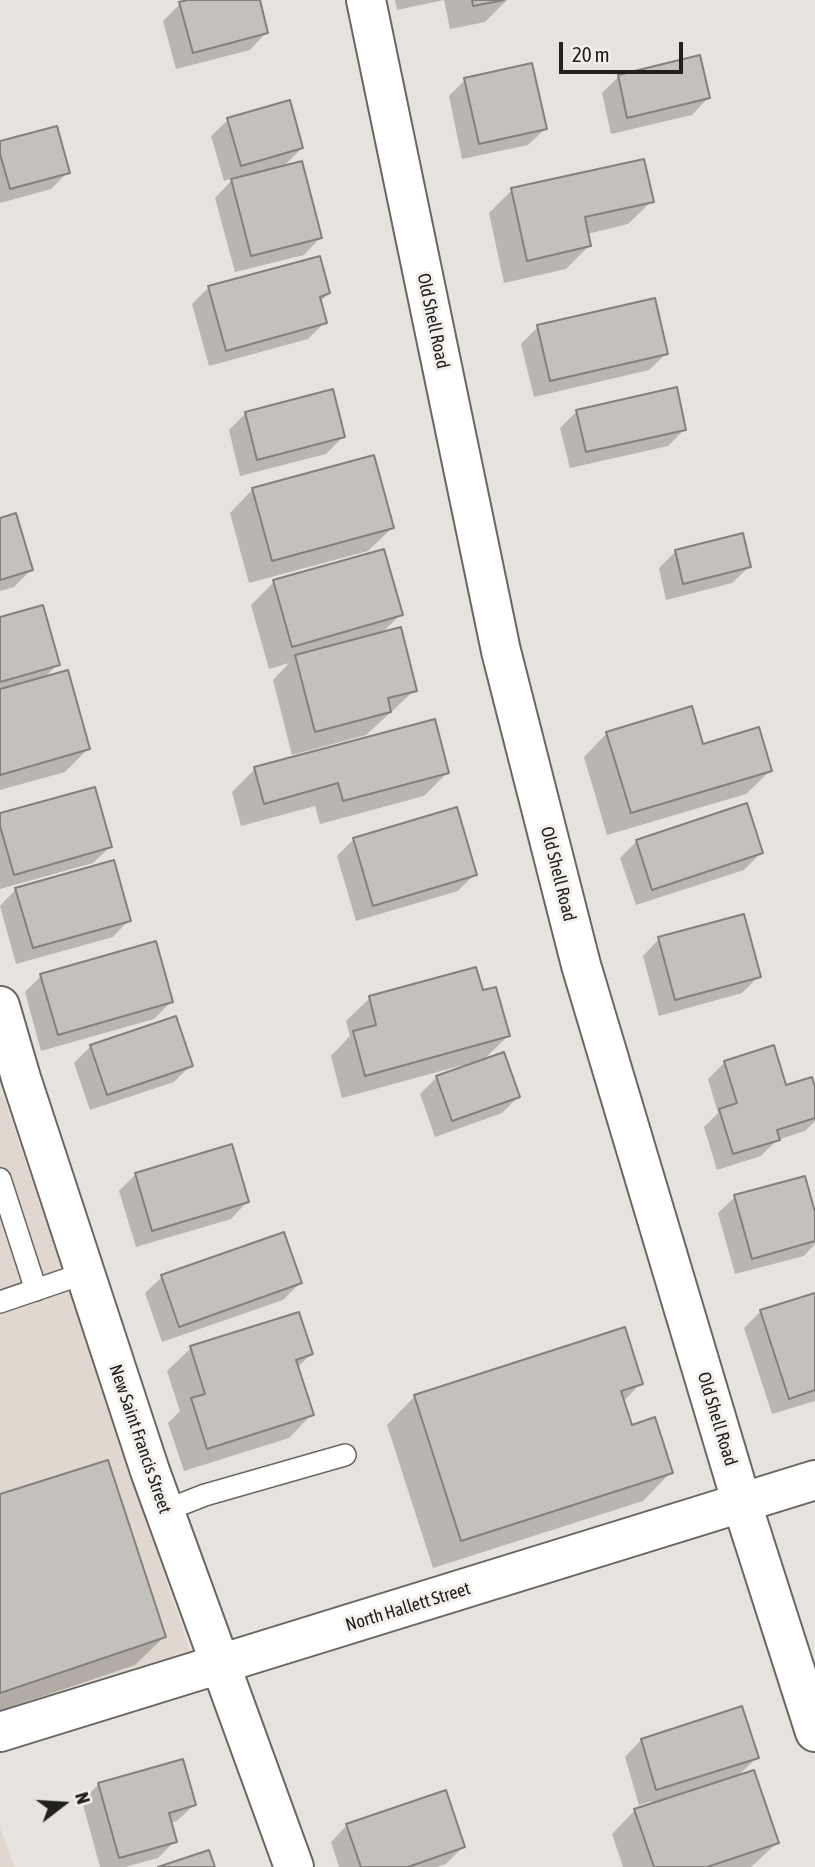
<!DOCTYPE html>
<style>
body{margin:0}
#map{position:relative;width:815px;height:1867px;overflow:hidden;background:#e6e3df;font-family:"Asap Condensed",sans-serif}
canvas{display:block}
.north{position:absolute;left:28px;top:1769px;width:70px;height:70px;-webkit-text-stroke:5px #f3f0ec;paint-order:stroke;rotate:73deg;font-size:19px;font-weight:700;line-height:28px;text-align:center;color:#21201e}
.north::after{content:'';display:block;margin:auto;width:24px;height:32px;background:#21201e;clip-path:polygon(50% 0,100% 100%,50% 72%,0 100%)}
.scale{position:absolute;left:559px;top:42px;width:124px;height:32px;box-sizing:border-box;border:4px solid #21201e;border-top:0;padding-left:9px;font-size:21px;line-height:24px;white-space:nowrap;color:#21201e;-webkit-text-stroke:5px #f3f0ec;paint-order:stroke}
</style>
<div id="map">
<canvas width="815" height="1867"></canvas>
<div class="north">N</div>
<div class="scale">20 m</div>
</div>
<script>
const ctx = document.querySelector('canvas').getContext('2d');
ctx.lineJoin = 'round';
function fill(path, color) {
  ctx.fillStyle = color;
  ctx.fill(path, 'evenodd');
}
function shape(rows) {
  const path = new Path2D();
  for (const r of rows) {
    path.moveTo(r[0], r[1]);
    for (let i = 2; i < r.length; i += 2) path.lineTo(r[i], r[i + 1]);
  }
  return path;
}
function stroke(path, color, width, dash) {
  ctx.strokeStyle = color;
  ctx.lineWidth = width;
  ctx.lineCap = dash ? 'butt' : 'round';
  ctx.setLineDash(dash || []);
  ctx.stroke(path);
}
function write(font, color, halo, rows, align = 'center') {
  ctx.font = font + ' "Asap Condensed",sans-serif';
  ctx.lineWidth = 6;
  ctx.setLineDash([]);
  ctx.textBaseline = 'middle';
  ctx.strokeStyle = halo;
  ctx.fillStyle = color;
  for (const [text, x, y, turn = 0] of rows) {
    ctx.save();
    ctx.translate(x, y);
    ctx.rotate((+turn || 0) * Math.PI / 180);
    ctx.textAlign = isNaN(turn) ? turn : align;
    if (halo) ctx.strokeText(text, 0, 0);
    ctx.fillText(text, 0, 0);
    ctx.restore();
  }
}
const built = shape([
 [3,1095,190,1651,0,1709,0,1096],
 [0,1827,14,1867,0,1867]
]);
const shadow = shape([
 [195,0,258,0,266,33,250,50,176,69,163,21,180,4],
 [395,0,507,0,485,22,450,29,444,0,397,10],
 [619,76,708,98,692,115,611,134,602,93],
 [465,80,545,129,528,145,462,159,449,96],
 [228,120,302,148,282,168,320,238,304,255,235,272,215,198,234,178,224,181,211,136],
 [0,143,68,172,51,189,0,203],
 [512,190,652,201,628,224,587,234,589,246,566,269,504,283,489,213],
 [209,287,329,293,320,302,325,322,308,339,209,366,192,304],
 [538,327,666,354,649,370,534,397,521,344],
 [577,411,685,429,668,446,570,468,560,428],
 [246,413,343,437,326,454,240,476,229,430],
 [253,489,392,528,368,551,249,583,230,513],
 [0,520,31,570,14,587,0,591],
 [676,551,749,567,732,583,666,600,659,568],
 [274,582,401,614,381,634,415,690,366,735,292,755,273,680,289,663,269,669,251,605],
 [0,619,58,664,44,678,88,749,65,772,0,790],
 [607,733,770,771,746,794,607,835,584,757],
 [255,769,447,773,424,796,320,824,315,806,241,826,232,792],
 [0,815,110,847,93,863,0,889],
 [354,839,475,874,458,891,356,921,337,856],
 [637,841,761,853,744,870,636,905,620,858],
 [16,889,129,920,113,937,16,964,0,906],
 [659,939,759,976,742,993,659,1016,643,956],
 [41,976,171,1002,154,1019,41,1051,25,992],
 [481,992,508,1036,482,1061,518,1097,502,1113,435,1137,420,1094,437,1077,464,1068,463,1065,342,1098,331,1056,350,1036,346,1021,370,998],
 [91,1046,191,1065,174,1082,90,1110,74,1063],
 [725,1062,785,1087,815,1093,815,1121,805,1131,777,1140,761,1156,717,1170,704,1127,718,1113,708,1079],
 [135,1175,247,1202,231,1219,136,1247,119,1191],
 [735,1197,815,1219,815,1244,804,1256,735,1274,718,1213],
 [162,1277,300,1283,283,1300,162,1342,145,1293],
 [815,1294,815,1401,772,1414,744,1328,761,1311],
 [191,1348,311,1354,297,1368,312,1414,289,1438,184,1471,168,1423,180,1411,167,1371],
 [641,1383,623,1402,631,1427,671,1472,643,1501,433,1568,387,1425,415,1396],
 [0,1496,164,1637,135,1665,0,1711],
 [641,1740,757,1757,737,1777,777,1843,751,1867,623,1867,612,1834,635,1810,653,1804,652,1801,639,1805,625,1757],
 [99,1784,194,1805,177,1821,170,1823,175,1841,158,1858,125,1867,100,1867,82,1801],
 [347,1825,463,1847,446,1864,437,1867,339,1867,331,1842]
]);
const building = shape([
 [188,0,260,0,268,33,193,53,179,2,188,0],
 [472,0,504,0,473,6,472,0],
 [700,55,710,98,627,118,618,75,700,55],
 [532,63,547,129,479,144,464,78,532,63],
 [290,100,303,148,241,166,227,118,290,100],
 [57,126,70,173,10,189,0,154,0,141,57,126],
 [644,159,654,202,585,217,591,246,527,261,511,188,644,159],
 [302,161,322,238,251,256,231,179,302,161],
 [320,256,330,293,320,297,327,323,226,351,208,286,320,256],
 [655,298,668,354,550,381,537,325,655,298],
 [677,387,686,430,586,452,576,410,677,387],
 [333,389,345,437,257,460,245,412,333,389],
 [374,455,394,528,272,561,252,488,374,455],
 [16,513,33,570,0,580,0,518,16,513],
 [743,533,751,567,683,584,675,550,743,533],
 [384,549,403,615,292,647,273,580,384,549],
 [43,605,60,665,0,682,0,617,43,605],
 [401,627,417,691,388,698,391,712,315,732,295,655,401,627],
 [68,670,90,749,0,775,0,689,68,670],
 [692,706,703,744,759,727,772,771,631,813,606,732,692,706],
 [435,719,449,773,343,801,338,783,264,804,254,767,435,719],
 [95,787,112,847,14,875,0,826,0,813,95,787],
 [747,803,763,853,652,890,636,840,747,803],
 [457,807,477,875,373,906,353,838,457,807],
 [114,860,131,921,33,948,15,888,114,860],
 [744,914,761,977,675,1000,658,937,744,914],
 [156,941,173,1002,58,1035,40,974,156,941],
 [476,967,483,990,496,987,510,1036,365,1076,353,1031,376,1025,369,996,476,967],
 [176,1016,193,1066,107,1095,90,1045,176,1016],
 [774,1045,786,1085,812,1077,815,1087,815,1118,777,1130,780,1140,733,1154,719,1109,737,1103,724,1061,774,1045],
 [504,1052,520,1097,452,1121,436,1076,504,1052],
 [232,1144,249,1202,152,1231,135,1173,232,1144],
 [805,1176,815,1212,815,1241,752,1259,734,1195,805,1176],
 [284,1232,302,1283,179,1327,161,1275,284,1232],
 [815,1293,815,1390,789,1399,760,1310,815,1293],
 [299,1312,313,1354,296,1360,314,1415,207,1449,191,1398,205,1394,190,1346,299,1312],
 [625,1327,643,1384,621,1391,632,1425,655,1417,673,1473,461,1541,414,1395,625,1327],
 [108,1460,166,1637,0,1693,0,1494,108,1460],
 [742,1706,759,1758,656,1790,641,1739,742,1706],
 [183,1759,196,1805,169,1813,177,1842,119,1858,98,1783,183,1759],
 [754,1770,779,1843,707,1867,654,1867,634,1809,754,1770],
 [446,1790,465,1847,408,1867,361,1867,346,1824,446,1790],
 [209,1850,215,1867,158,1867,209,1850]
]);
const service = shape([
 [0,1179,36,1290],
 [0,1302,85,1273],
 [164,1511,205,1495,345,1455]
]);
const minor = shape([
 [0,1006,21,1078,150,1471,294,1867],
 [0,1732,815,1480]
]);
const tertiary = shape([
 [366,0,501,651,581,965,742,1504,815,1732]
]);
const streetNames = [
 ["Old Shell Road",433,321,78],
 ["Old Shell Road",558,874,76],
 ["Old Shell Road",717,1419,73],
 ["New Saint Francis Street",140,1439,71],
 ["North Hallett Street",408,1607,-17]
];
fill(built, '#e0d8ce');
fill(shadow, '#0003');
fill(building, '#c4c1bd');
stroke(building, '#83807d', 2);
stroke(service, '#6a6763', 24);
stroke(minor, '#6a6763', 42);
stroke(tertiary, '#6a6763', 42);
stroke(service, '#fff', 21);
stroke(minor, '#fff', 38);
stroke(tertiary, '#fff', 38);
write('18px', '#21201e', '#f3f0ec', streetNames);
</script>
